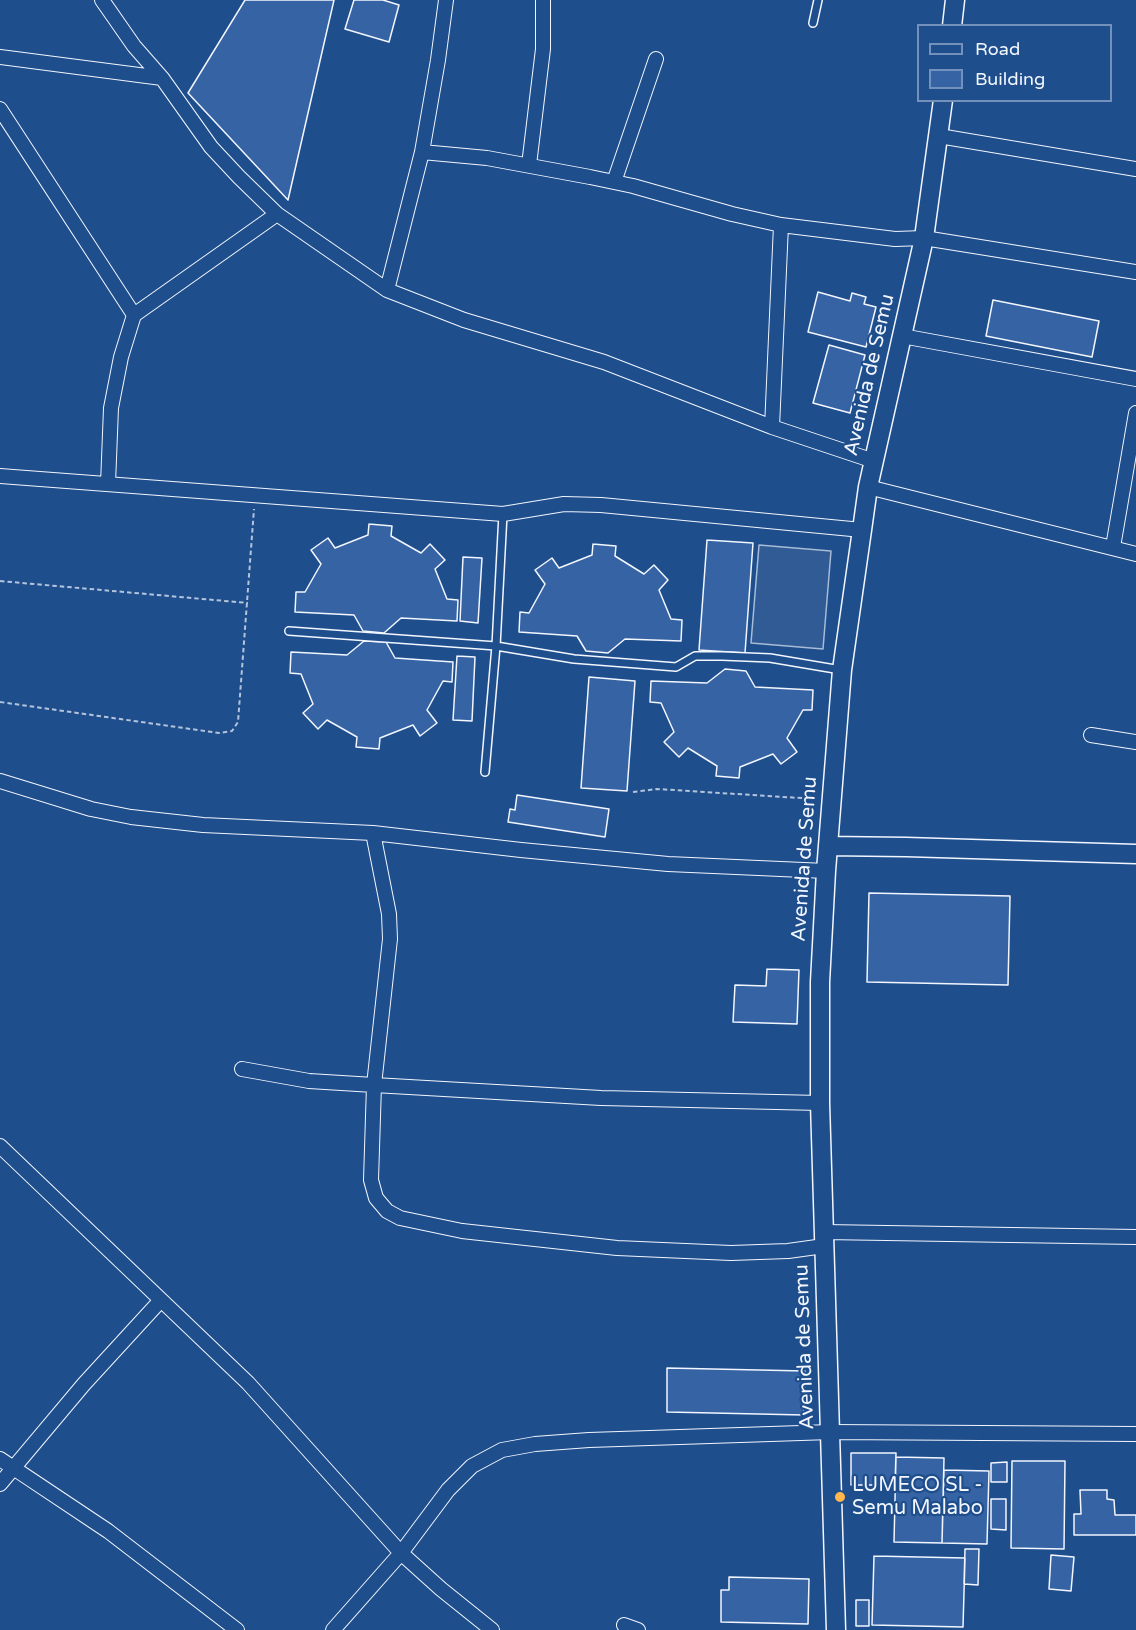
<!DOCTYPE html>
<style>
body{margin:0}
#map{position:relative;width:1136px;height:1630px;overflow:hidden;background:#1f4e8c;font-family:"Varela Round",sans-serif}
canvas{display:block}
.legend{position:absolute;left:917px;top:24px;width:195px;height:78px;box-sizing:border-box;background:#1f4e8c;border:2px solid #7391ba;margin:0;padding:8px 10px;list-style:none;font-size:18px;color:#f2f6ff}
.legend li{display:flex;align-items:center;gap:12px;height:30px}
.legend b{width:30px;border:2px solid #7391ba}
</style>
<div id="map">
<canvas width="1136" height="1630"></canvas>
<ul class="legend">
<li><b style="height:8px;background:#1f4e8c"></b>Road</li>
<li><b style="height:16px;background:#3563a3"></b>Building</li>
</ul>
</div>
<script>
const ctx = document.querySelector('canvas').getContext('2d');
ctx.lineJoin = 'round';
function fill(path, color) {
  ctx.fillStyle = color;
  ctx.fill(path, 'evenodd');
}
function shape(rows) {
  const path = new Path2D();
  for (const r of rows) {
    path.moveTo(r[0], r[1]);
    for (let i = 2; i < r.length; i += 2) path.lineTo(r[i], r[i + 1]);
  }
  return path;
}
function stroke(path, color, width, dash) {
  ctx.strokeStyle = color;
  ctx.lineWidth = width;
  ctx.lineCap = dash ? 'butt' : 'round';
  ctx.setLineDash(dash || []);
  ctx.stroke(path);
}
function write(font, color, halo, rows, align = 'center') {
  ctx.font = font + ' "Varela Round",sans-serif';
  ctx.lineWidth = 4.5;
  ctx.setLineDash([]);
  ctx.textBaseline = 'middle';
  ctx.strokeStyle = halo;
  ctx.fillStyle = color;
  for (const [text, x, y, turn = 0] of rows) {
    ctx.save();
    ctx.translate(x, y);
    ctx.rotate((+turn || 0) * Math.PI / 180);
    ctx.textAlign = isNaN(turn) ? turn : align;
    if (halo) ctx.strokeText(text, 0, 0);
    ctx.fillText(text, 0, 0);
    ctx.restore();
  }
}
const parking = shape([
 [759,545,831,551,823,649,751,643,759,545]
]);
const building = shape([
 [245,0,334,0,288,200,188,93,245,0],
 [354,0,383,0,399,5,389,42,345,29,354,0],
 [818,292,850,301,852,293,866,297,864,304,876,307,866,347,808,332,818,292],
 [993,300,1099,321,1092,357,986,336,993,300],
 [829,345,865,355,850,413,813,403,829,345],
 [369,524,392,526,391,536,421,553,430,544,445,560,435,569,447,599,458,600,457,621,401,618,384,633,363,631,354,615,295,612,296,592,305,592,321,564,311,550,328,538,335,548,368,535,369,524],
 [707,540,753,543,745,653,699,650,707,540],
 [593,544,616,546,615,556,644,574,654,565,668,580,659,590,671,619,682,620,681,641,625,639,608,653,586,651,577,636,519,632,520,612,529,613,545,584,535,570,552,558,559,568,592,555,593,544],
 [463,557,482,558,478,623,460,621,463,557],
 [364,641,386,642,395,658,453,662,452,682,443,681,427,710,437,723,420,736,413,725,380,738,379,749,356,747,357,737,327,720,318,729,303,713,313,704,301,674,290,673,291,652,347,655,364,641],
 [457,656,475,657,472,721,453,720,457,656],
 [725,669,746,671,755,687,813,690,812,710,803,710,787,738,797,752,781,764,773,754,740,767,739,778,716,776,717,766,688,748,679,757,664,742,674,732,661,703,650,702,651,681,707,683,725,669],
 [589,677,635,681,627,791,581,788,589,677],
 [517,795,609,809,605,837,508,822,510,809,515,810,517,795],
 [869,893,1010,896,1008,985,867,982,869,893],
 [767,969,799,970,797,1024,733,1022,735,985,766,986,767,969],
 [667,1368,805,1371,804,1415,667,1412,667,1368],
 [851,1453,896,1453,895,1485,851,1485,851,1453],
 [896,1457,944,1458,942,1543,894,1542,896,1457],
 [1012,1461,1065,1461,1064,1549,1011,1548,1012,1461],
 [1007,1462,1007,1482,991,1482,991,1463,1007,1462],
 [944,1470,989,1471,987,1544,942,1543,944,1470],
 [1080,1490,1107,1490,1107,1499,1114,1500,1115,1515,1136,1515,1136,1535,1074,1535,1074,1514,1081,1514,1080,1490],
 [991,1499,1006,1499,1006,1530,991,1529,991,1499],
 [965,1549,979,1549,978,1585,964,1584,965,1549],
 [1051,1555,1074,1557,1071,1591,1049,1589,1051,1555],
 [874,1556,965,1558,963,1627,872,1625,874,1556],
 [729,1577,809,1579,808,1624,721,1622,721,1590,729,1590,729,1577],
 [856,1600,869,1600,869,1626,856,1626,856,1600]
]);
const path = shape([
 [0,581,248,603],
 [0,702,219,733,232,731,238,722,254,509],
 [633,792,657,789,816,799]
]);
const lane = shape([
 [813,23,818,0],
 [289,631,496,646,574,659,676,667,695,656,722,656,770,658,841,670],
 [485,772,496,646,503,514]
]);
const street = shape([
 [102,0,134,46,162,78],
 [0,57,162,78,211,147,239,177,277,214,387,290,464,320,604,362,772,427,874,461],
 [0,109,134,315],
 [939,136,1136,169],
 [422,152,487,158,590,177,633,186,732,214,781,225,895,239,924,238,1136,272],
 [529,165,543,49,543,0],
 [614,182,656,59],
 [387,290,422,152,438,60,446,0],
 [902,336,1136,379],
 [772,427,781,225],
 [0,476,503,514,564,504,601,505,862,530],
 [108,484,111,408,121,357,134,315,277,214],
 [868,487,1136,554],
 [1113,547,1136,413],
 [1091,735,1136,742],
 [0,781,91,809,131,817,203,825,373,833,521,850,668,864,826,871],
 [373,833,389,914,390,939,374,1085,371,1180,376,1198,387,1211,400,1218,462,1231,617,1248,731,1253,788,1251,824,1246],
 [242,1069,309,1081,374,1085,601,1098,820,1103],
 [0,1146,248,1383,401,1553,441,1589,492,1630],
 [824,1232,1136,1237],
 [0,1459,108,1531,237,1630],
 [0,1484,84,1384,161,1300],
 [624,1625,638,1630],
 [333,1630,401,1553,448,1490,472,1466,502,1450,535,1444,589,1440,831,1432,1136,1434]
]);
const secondary = shape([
 [952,26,955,0],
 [828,846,906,847,1136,854],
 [836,1630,820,1103,820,982,826,871,842,670,862,530,868,487,924,238,943,100]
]);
const markers = [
 [840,1497,6,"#ffb74d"]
];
const streetNames = [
 ["Avenida de Semu",870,375,-77],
 ["Avenida de Semu",805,859,-86],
 ["Avenida de Semu",805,1347,-92]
];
const poiNames = [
 ["LUMECO SL -",852,1486],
 ["Semu Malabo",852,1509]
];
fill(parking, '#305b95');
stroke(parking, '#a8bbd7', 1.5);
fill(building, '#3563a3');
stroke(building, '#f2f6ff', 1.5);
stroke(lane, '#f2f6ff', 10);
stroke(street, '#f2f6ff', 16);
stroke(secondary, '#f2f6ff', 21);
stroke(path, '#b3c4dc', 2, [4.5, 3]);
stroke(lane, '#1f4e8c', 7);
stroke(street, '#1f4e8c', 14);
stroke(secondary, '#1f4e8c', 18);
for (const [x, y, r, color] of markers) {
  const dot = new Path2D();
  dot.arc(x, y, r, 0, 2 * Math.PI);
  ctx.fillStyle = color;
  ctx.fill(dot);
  stroke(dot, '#1f4e8c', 2);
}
write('20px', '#f2f6ff', '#1f4e8c', streetNames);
write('20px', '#f2f6ff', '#1f4e8c', poiNames, 'left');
</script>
